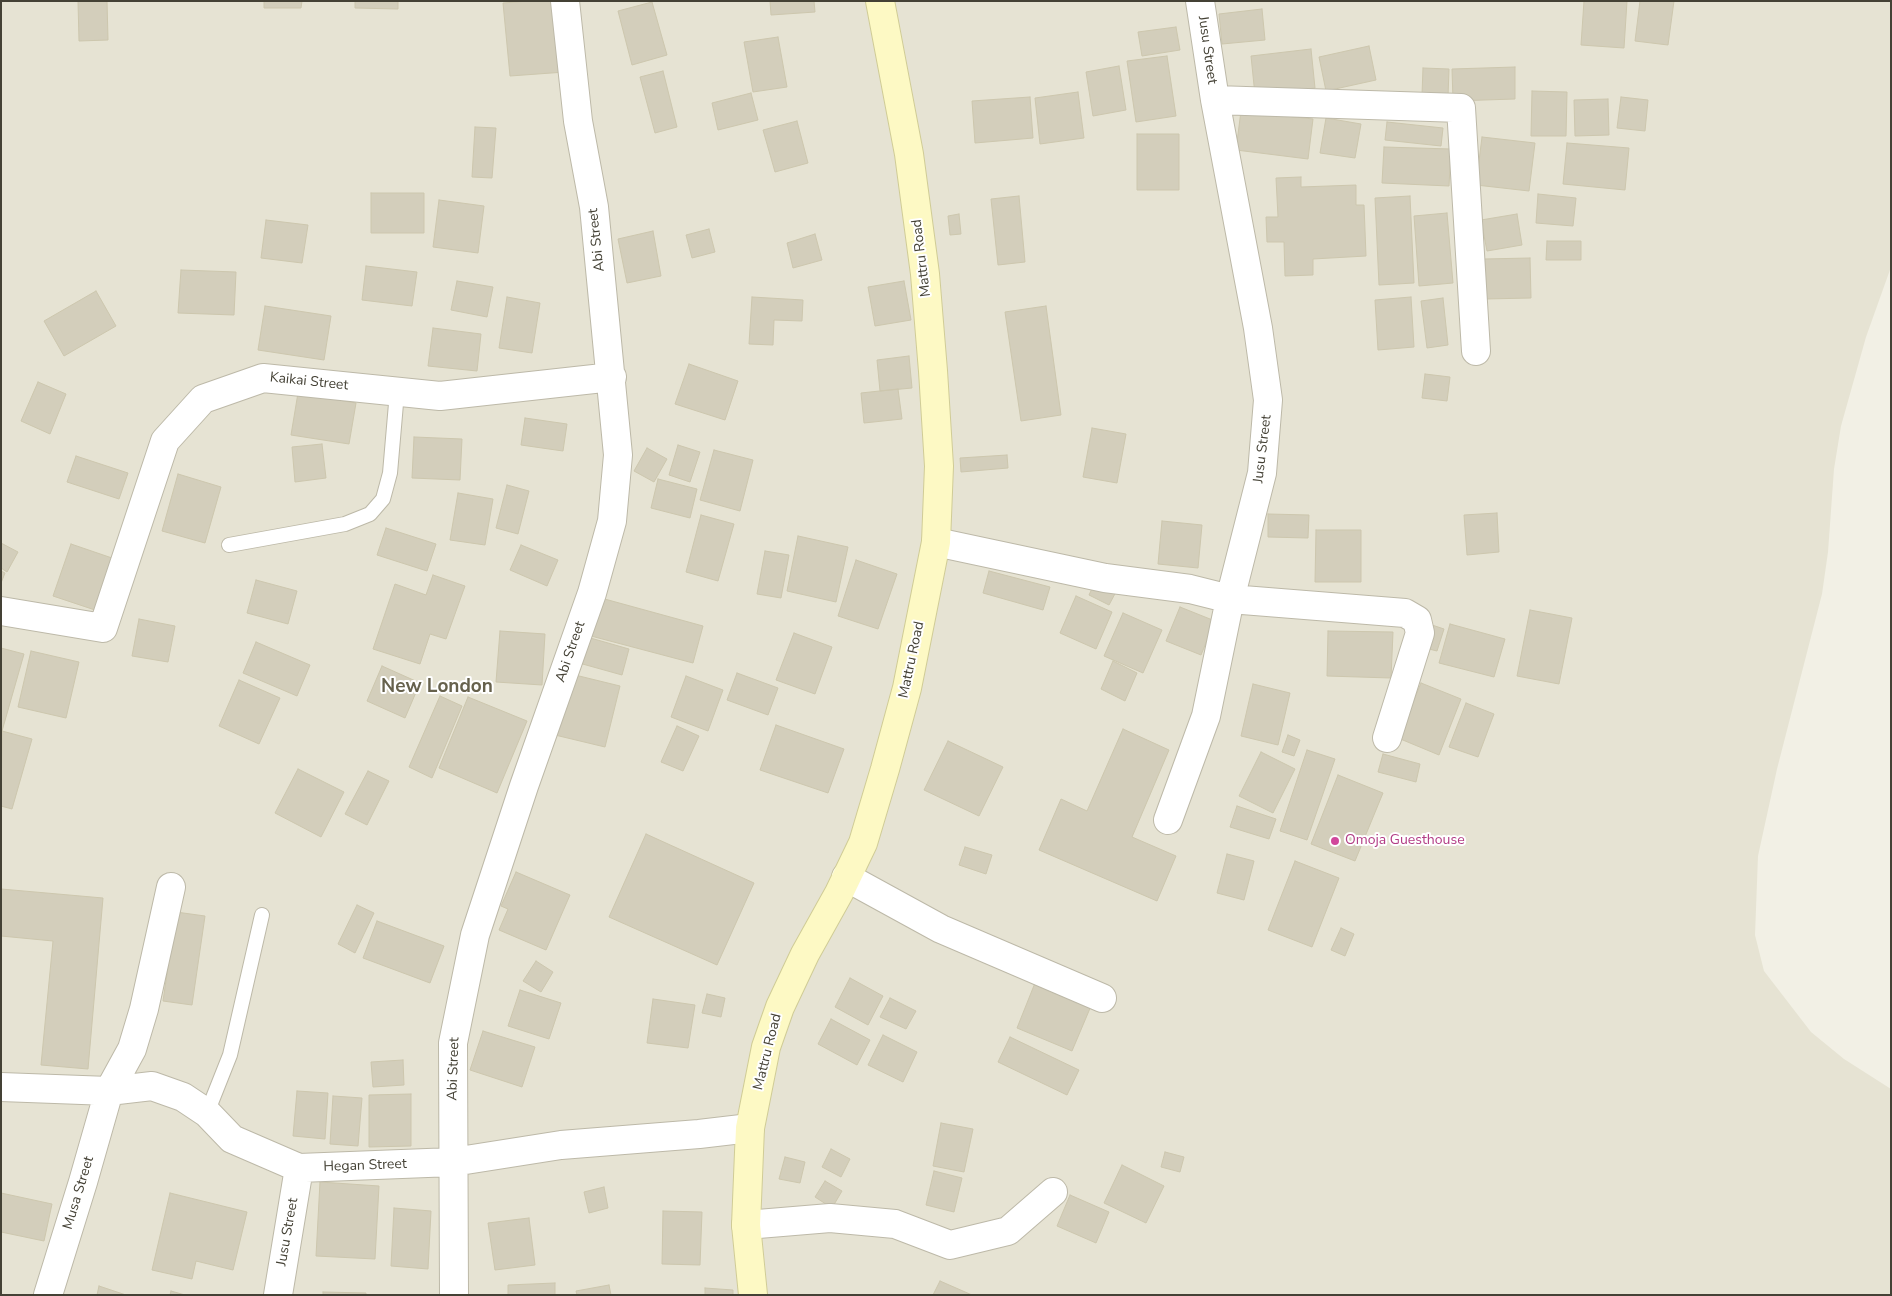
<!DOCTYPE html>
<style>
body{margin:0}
#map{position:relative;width:1892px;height:1296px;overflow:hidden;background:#f2f0e5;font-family:"Nunito Sans",sans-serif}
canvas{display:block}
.frame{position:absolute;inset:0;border:2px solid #444135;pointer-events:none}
</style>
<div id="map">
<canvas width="1892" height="1296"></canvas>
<div class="frame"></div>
</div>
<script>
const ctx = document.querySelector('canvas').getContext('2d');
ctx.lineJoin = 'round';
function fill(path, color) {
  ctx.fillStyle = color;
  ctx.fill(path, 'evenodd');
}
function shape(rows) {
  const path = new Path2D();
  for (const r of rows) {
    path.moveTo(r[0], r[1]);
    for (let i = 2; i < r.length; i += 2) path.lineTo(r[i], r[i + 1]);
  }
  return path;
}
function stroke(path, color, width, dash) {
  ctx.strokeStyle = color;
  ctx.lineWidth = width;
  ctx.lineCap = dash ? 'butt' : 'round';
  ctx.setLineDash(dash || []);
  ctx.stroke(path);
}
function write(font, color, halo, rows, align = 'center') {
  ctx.font = font + ' "Nunito Sans",sans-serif';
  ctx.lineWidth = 4;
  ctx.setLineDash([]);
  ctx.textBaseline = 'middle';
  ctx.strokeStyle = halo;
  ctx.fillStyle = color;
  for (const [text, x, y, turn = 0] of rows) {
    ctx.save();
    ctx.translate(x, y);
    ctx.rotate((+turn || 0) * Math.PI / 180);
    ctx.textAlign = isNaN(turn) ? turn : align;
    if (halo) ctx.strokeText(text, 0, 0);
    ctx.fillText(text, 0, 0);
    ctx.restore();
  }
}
const residential = shape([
 [1,1,1891,1,1891,267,1866,337,1841,426,1834,469,1828,552,1822,594,1777,769,1758,856,1755,935,1764,971,1811,1032,1844,1059,1891,1089,1891,1295,1,1295]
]);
const building = shape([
 [78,1,107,1,108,40,79,41,78,1],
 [264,1,302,1,301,8,264,8,264,1],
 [355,1,398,1,398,9,355,8,355,1],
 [529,1,560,1,565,72,510,76,503,3,529,1],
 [770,1,814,1,815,12,771,15,770,1],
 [1584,1,1627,1,1624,48,1581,45,1584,1],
 [1640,1,1674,1,1668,45,1635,41,1640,1],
 [652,2,667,55,632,65,618,11,652,2],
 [1262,9,1265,40,1222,44,1219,14,1262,9],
 [1176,27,1180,50,1142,56,1138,32,1176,27],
 [778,37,787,87,753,92,744,42,778,37],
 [1369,46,1376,80,1326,91,1319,57,1369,46],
 [1311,49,1315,88,1255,95,1251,56,1311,49],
 [1167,56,1176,116,1136,122,1127,61,1167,56],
 [1119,66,1126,110,1093,116,1086,72,1119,66],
 [1515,67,1515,99,1453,101,1452,69,1515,67],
 [1423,68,1449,69,1448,97,1422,95,1423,68],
 [663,71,677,127,655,133,640,77,663,71],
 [1532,91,1567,92,1566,136,1531,136,1532,91],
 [1078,92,1084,138,1040,144,1035,98,1078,92],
 [751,93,758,120,718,130,712,103,751,93],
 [1030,97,1033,138,975,143,972,101,1030,97],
 [1621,97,1648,100,1645,131,1617,128,1621,97],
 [1608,99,1609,135,1575,136,1574,100,1608,99],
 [1241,111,1313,119,1308,159,1236,150,1241,111],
 [1326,118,1361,124,1355,158,1320,153,1326,118],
 [797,121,808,163,775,172,763,130,797,121],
 [1387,122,1443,128,1441,146,1385,140,1387,122],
 [475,127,496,128,492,178,472,177,475,127],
 [1137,134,1179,134,1179,190,1137,190,1137,134],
 [1482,137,1535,143,1529,191,1476,185,1482,137],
 [1567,143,1629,148,1625,190,1563,184,1567,143],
 [1384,147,1451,149,1449,186,1382,183,1384,147],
 [1301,177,1301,187,1356,185,1356,205,1364,205,1366,256,1313,259,1313,275,1285,276,1284,242,1267,242,1266,217,1278,217,1276,178,1301,177],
 [371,193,424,193,424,233,371,233,371,193],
 [1538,194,1576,198,1573,226,1536,223,1538,194],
 [1019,196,1025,262,998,265,991,199,1019,196],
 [1410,196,1414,283,1379,285,1375,198,1410,196],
 [439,200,484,206,478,253,433,247,439,200],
 [1447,213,1453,283,1419,286,1414,216,1447,213],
 [959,214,961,234,950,235,948,216,959,214],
 [1517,214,1522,245,1487,251,1481,220,1517,214],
 [266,220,308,225,302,263,261,258,266,220],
 [709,229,715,252,692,258,686,235,709,229],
 [653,231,661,276,627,283,618,239,653,231],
 [815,234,822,260,793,268,787,243,815,234],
 [1547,241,1581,241,1581,260,1546,260,1547,241],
 [1530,258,1531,298,1485,299,1484,259,1530,258],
 [366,266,417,272,412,306,362,300,366,266],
 [181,270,236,272,234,315,178,313,181,270],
 [457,281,493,287,487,317,451,310,457,281],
 [904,281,911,320,875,326,868,287,904,281],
 [96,291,116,326,64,356,44,321,96,291],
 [507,297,540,303,532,353,499,348,507,297],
 [752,297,803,300,802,321,774,320,773,345,749,344,752,297],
 [1411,297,1414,347,1378,350,1375,300,1411,297],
 [1443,298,1448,345,1427,348,1421,301,1443,298],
 [265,306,331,316,324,360,258,350,265,306],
 [1046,306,1061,415,1021,421,1005,312,1046,306],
 [433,328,481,334,477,371,428,366,433,328],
 [909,356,912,388,880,391,877,360,909,356],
 [689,364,738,381,725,420,675,404,689,364],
 [1425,374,1450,377,1447,401,1422,398,1425,374],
 [38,382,66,394,50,434,21,421,38,382],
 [898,389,902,419,864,423,861,393,898,389],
 [298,393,356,403,349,444,291,435,298,393],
 [525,418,567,424,563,451,521,445,525,418],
 [1092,428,1126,434,1117,483,1083,477,1092,428],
 [414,437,462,439,460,480,412,478,414,437],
 [322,444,326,478,295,482,292,447,322,444],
 [678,445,700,452,690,482,669,475,678,445],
 [647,448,667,459,654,482,634,471,647,448],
 [714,450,753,460,740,511,700,500,714,450],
 [1007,455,1008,468,961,472,960,458,1007,455],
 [76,456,128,473,119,499,67,482,76,456],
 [178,474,221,487,205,543,162,531,178,474],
 [658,479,697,489,690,518,651,508,658,479],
 [507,485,529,491,518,534,496,528,507,485],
 [458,493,493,499,485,545,450,540,458,493],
 [1497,513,1499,552,1467,555,1464,515,1497,513],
 [1268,514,1309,515,1308,538,1268,537,1268,514],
 [701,515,734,524,718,581,686,572,701,515],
 [1162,521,1202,525,1198,568,1158,564,1162,521],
 [386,528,436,544,427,571,377,555,386,528],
 [1316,530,1361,530,1361,582,1315,582,1316,530],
 [798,536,848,547,836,602,787,591,798,536],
 [1,543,18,552,7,572,1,568,1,543],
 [71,544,112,558,95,610,53,596,71,544],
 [521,545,558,560,547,586,510,570,521,545],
 [765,551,789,555,781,598,757,594,765,551],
 [856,560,897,574,878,629,838,616,856,560],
 [1,571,5,573,1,583,1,571],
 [989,571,1050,587,1043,610,983,593,989,571],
 [433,575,465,586,446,639,430,634,420,664,373,649,395,584,426,595,433,575],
 [1097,578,1118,588,1109,605,1089,595,1097,578],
 [256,580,297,591,288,624,247,613,256,580],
 [1076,596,1112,612,1096,649,1060,633,1076,596],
 [601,598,703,626,693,663,591,636,601,598],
 [1180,607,1215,621,1201,655,1166,641,1180,607],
 [1530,610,1572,618,1559,684,1517,676,1530,610],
 [1123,613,1162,630,1143,673,1104,656,1123,613],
 [139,619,175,626,168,662,132,656,139,619],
 [1450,624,1505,639,1494,677,1439,663,1450,624],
 [1432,625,1444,629,1437,651,1425,648,1432,625],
 [500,631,545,634,542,685,496,682,500,631],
 [1328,631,1393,632,1391,678,1327,676,1328,631],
 [794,633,832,647,815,694,776,680,794,633],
 [587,637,629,649,622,675,579,663,587,637],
 [256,642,310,665,297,696,243,673,256,642],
 [1,648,24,654,2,731,1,730,1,648],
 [31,651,79,662,66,718,18,707,31,651],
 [1113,661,1137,673,1125,701,1101,689,1113,661],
 [382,666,420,683,405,718,367,701,382,666],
 [737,673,778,688,768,715,727,700,737,673],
 [571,674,620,686,605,747,555,735,571,674],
 [686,676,723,690,708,731,671,717,686,676],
 [239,680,280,698,259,744,219,726,239,680],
 [1421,683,1461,699,1439,755,1398,738,1421,683],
 [1253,684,1290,693,1278,745,1241,736,1253,684],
 [440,696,462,706,432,778,409,767,440,696],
 [468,697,527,721,497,793,439,768,468,697],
 [1466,703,1494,714,1478,757,1449,747,1466,703],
 [776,725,844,749,828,793,760,770,776,725],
 [677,726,699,736,683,771,661,762,677,726],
 [1123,729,1169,750,1132,837,1176,856,1157,901,1039,850,1061,799,1087,811,1123,729],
 [2,731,32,739,12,809,1,806,2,731],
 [1288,735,1300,740,1294,756,1282,752,1288,735],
 [948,741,1003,767,979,816,924,790,948,741],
 [1307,750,1335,759,1307,840,1280,831,1307,750],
 [1261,752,1295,769,1273,813,1239,796,1261,752],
 [1383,754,1420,764,1416,782,1378,772,1383,754],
 [298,769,344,792,321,837,275,813,298,769],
 [368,771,389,781,367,825,345,814,368,771],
 [1338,775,1383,793,1355,861,1311,844,1338,775],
 [1237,806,1276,819,1269,839,1230,827,1237,806],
 [646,834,754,883,717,965,609,917,646,834],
 [965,847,992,855,986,874,959,865,965,847],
 [1227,854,1254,861,1244,900,1217,893,1227,854],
 [1295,861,1339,878,1312,947,1268,930,1295,861],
 [516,872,570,895,546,950,499,930,508,909,501,906,516,872],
 [1,889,103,898,88,1069,41,1065,53,941,1,936,1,889],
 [357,905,374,913,355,953,338,944,357,905],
 [176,912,205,916,192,1005,163,1001,176,912],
 [377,921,444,946,430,983,363,958,377,921],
 [1341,928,1354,934,1345,956,1331,950,1341,928],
 [536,961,553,972,541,992,523,981,536,961],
 [850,978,883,996,868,1025,835,1007,850,978],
 [1035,983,1091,1006,1072,1051,1017,1028,1035,983],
 [520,990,561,1003,549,1039,508,1026,520,990],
 [707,994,725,998,721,1017,702,1013,707,994],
 [890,998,916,1011,906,1029,880,1017,890,998],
 [653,999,695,1005,688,1048,647,1043,653,999],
 [831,1019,870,1040,857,1065,818,1044,831,1019],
 [483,1031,535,1047,522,1087,470,1070,483,1031],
 [883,1035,917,1052,903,1082,868,1065,883,1035],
 [1010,1037,1079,1070,1067,1095,998,1062,1010,1037],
 [403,1060,404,1085,373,1087,371,1062,403,1060],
 [297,1091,328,1093,325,1139,293,1136,297,1091],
 [411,1094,411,1146,369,1147,369,1095,411,1094],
 [333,1096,362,1098,358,1146,330,1144,333,1096],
 [941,1123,973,1129,964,1172,933,1166,941,1123],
 [831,1149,850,1159,841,1177,822,1167,831,1149],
 [1165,1152,1184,1157,1180,1172,1161,1167,1165,1152],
 [785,1157,805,1162,800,1183,779,1179,785,1157],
 [1122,1165,1164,1186,1146,1223,1104,1203,1122,1165],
 [934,1171,962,1178,954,1212,926,1205,934,1171],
 [825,1181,842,1191,832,1208,815,1197,825,1181],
 [320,1182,379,1186,375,1259,316,1256,320,1182],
 [604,1187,608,1208,589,1213,584,1192,604,1187],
 [1,1193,52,1204,44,1241,1,1232,1,1193],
 [170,1193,247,1212,233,1270,196,1261,192,1279,152,1270,170,1193],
 [1070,1195,1109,1212,1096,1243,1057,1226,1070,1195],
 [394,1208,431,1211,428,1269,391,1266,394,1208],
 [663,1211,702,1212,700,1265,662,1264,663,1211],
 [529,1218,535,1265,495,1270,488,1223,529,1218],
 [940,1281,972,1295,933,1295,940,1281],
 [555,1283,555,1295,508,1295,508,1285,555,1283],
 [609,1285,611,1295,577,1295,576,1291,609,1285],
 [99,1286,126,1295,97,1295,99,1286],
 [705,1288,733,1290,733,1295,705,1295,705,1288],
 [171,1291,185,1295,170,1295,171,1291],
 [323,1292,366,1293,366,1295,323,1295,323,1292]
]);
const lane = shape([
 [229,545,345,524,370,514,383,499,390,473,397,392],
 [207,1113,230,1055,262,915]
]);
const street = shape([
 [1215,100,1461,108,1476,351],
 [936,542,1105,578,1190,589,1230,599,1262,473,1268,400,1258,328,1215,100,1200,1],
 [1,611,103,628,165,441,203,399,263,378,440,396,612,377],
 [1168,820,1206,716,1230,599,1405,613,1417,620,1420,633,1387,738],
 [846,877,941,929,1102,998],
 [1,1087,109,1091,152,1086,183,1097,207,1113,232,1139,299,1168,453,1162,561,1145,699,1134,750,1128],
 [746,1225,830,1218,895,1224,950,1245,1008,1231,1053,1192],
 [48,1295,83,1182,109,1091,132,1049,144,1009,171,887],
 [278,1295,299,1168],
 [454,1295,453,1043,475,935,524,786,592,593,612,521,618,455,594,207,578,121,565,1]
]);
const secondary = shape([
 [753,1295,746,1225,750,1128,766,1047,780,1007,805,954,839,893,863,843,885,769,907,688,936,542,939,466,933,371,925,274,909,154,880,1]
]);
const markers = [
 [1335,841,5,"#d1479c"]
];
const streetNames = [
 ["Jusu Street",1207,50,82],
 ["Abi Street",597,240,-96],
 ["Mattru Road",922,258,-97],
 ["Kaikai Street",309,382,6],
 ["Jusu Street",1263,449,-83],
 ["Abi Street",571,652,-71],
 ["Mattru Road",912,660,-78],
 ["Mattru Road",768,1052,-76],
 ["Abi Street",454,1069,-88],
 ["Hegan Street",365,1166,-2],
 ["Musa Street",79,1193,-73],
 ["Jusu Street",288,1232,-80]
];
const hotelNames = [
 ["Omoja Guesthouse",1345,841]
];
const districtNames = [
 ["New London",437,687]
];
fill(residential, '#e6e3d3');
fill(building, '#d3cebb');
stroke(building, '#cdc7ae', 1);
stroke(lane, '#bdb9a8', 16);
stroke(street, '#bdb9a8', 30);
stroke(secondary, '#d0cc96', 30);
stroke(lane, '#fff', 14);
stroke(street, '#fff', 28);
stroke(secondary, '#fdf9c4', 28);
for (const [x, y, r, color] of markers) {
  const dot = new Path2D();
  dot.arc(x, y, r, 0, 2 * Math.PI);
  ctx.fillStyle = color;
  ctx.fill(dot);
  stroke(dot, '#fff', 2);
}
write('14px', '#444135', '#fff', streetNames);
write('14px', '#b23c85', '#fff', hotelNames, 'left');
write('bold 19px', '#66614c', '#fff', districtNames);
</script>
